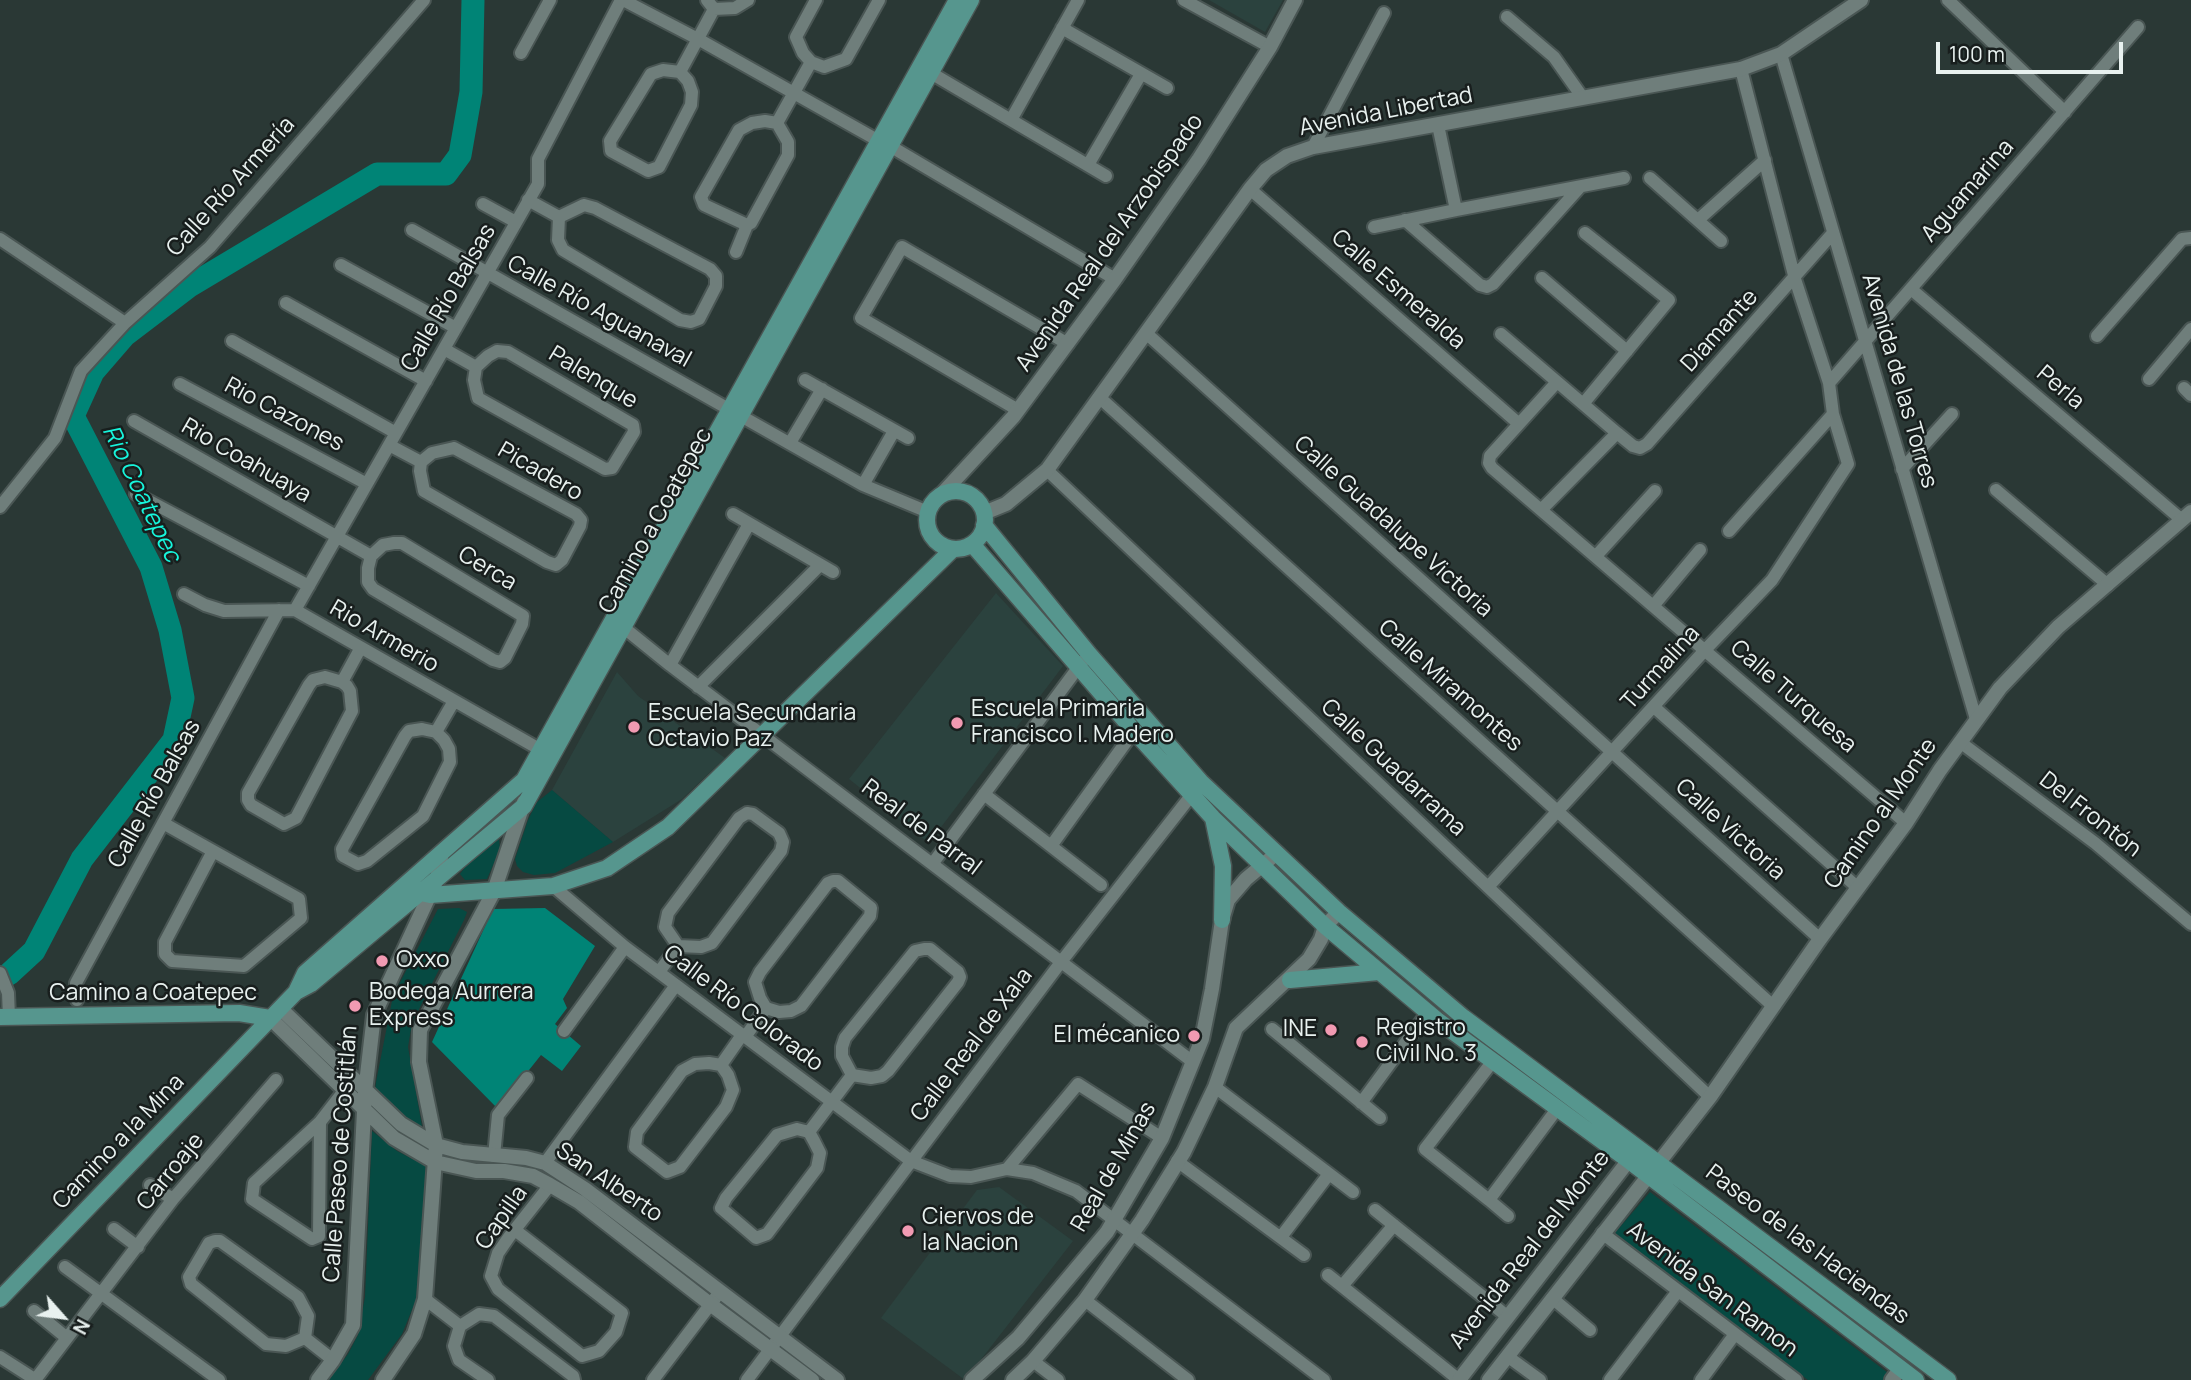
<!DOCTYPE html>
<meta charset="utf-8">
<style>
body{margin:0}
#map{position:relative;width:2191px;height:1380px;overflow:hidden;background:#2a3835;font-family:Manrope,sans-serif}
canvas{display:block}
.north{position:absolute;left:28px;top:1282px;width:70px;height:70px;-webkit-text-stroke:5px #181e1d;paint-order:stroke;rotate:118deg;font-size:19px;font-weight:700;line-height:28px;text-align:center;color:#e8f1ef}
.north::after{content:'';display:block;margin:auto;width:24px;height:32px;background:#e8f1ef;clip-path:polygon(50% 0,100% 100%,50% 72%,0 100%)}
.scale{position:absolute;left:1936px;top:42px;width:187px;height:32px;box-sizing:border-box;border:4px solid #e8f1ef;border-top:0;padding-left:9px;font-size:21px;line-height:24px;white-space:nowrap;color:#e8f1ef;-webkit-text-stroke:5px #181e1d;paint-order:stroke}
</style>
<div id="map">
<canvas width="2191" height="1380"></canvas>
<div class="north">N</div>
<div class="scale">100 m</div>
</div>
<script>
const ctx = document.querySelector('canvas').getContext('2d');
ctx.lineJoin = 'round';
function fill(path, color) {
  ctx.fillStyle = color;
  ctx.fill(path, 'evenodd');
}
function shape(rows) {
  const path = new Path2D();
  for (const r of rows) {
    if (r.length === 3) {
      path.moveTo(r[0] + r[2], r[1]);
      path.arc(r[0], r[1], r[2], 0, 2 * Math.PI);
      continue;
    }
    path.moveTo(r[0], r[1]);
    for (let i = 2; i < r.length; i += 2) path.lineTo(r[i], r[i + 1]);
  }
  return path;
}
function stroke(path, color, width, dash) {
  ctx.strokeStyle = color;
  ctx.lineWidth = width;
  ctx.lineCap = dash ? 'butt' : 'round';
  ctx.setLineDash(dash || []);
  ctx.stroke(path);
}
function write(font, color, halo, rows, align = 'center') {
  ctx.font = font + ' Manrope,sans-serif';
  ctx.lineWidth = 5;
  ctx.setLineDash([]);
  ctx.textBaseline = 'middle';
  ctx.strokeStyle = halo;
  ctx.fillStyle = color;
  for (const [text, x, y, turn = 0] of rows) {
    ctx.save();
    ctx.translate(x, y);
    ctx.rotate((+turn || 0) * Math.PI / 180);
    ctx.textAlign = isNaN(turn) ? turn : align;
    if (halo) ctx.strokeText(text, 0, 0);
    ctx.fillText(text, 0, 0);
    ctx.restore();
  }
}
const built = shape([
 [1209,0,1283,0,1265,32],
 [996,593,1063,666,929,843,849,779],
 [617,672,638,696,725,758,682,799,613,842,552,790],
 [999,1187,1073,1241,965,1380,881,1318,977,1190]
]);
const green = shape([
 [552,790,613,842,555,873,534,875,523,872,517,866,515,859,528,820,537,802],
 [499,839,500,849,487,879,465,880,460,874,469,862,494,840],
 [459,908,467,912,464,920,412,1023,408,1047,423,1132,396,1112,375,1091,376,1082,393,996,438,909],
 [372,1131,397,1151,426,1166,416,1300,402,1334,368,1380,329,1380,348,1354,358,1335,365,1297],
 [1650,1192,1888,1373,1883,1380,1808,1380,1615,1233]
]);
const water = shape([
 [545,908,595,946,563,999,567,1008,555,1024,581,1046,562,1071,541,1055,498,1109,432,1042,493,909]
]);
const river = shape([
 [9,974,34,951,82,859,174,740,183,698,170,630,151,567,73,416,93,372,125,335,188,287,377,174,446,174,460,155,471,92,473,0]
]);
const minor = shape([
 [623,0,698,39,879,141],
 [707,0,714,9,735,8,748,0],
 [816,0,796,37,803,53,811,62,824,67,846,59,879,0],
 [1184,0,1270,47],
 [1948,0,2065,112],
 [1507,17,1554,57,1583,98],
 [1062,28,1167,88],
 [521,53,550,0],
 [1781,54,1976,719],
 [663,70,680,72,688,81,692,92,691,105,659,167,648,171,611,151,610,141,651,74,663,70],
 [680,72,714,9],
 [931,73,1106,176],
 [1011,120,1078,0],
 [777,123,811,62],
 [1438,125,1456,210,1624,178],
 [890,146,1115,279],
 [1313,147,1384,13],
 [1088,165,1141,74],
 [1650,178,1721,241],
 [1250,189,1518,423],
 [528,200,559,217],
 [483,204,516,222],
 [584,205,595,208,710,269,716,276,716,286,699,319,691,322,680,320,563,250,558,240,559,217,584,205],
 [1405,220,1480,285,1487,287,1493,284,1580,187],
 [1698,220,1765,160],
 [1374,227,1456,210],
 [412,230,863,485,928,512],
 [0,239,125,323],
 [736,252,747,225,751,223,788,155,788,142,777,123,765,121,752,123,739,130,701,197,704,205,747,225],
 [341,265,456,328],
 [1542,278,1627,351],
 [1911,289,2182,520],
 [286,303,426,381],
 [1146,333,1820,939],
 [1501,334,1617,433,1633,446,1640,448,1647,444,1833,233],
 [2097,336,2182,239,2191,238],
 [232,341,396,433],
 [444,349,476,367],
 [497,351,508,352,633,425,634,432,612,468,605,469,478,398,474,380,476,367,488,356,497,351],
 [2149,379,2191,329],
 [805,380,908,438],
 [1557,382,1490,456,1489,463,1492,468,1906,823],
 [1829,383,2138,27],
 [180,384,367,484],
 [2184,388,2191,395],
 [1099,397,1773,1006],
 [1583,404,1669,300,1585,233],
 [1018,410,861,318,902,247,1068,344],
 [134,421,371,556],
 [790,443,822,389],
 [389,445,421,462],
 [454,448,576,514,581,520,580,526,562,560,556,565,547,562,424,491,420,471,421,462,432,453,454,448],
 [1902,469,1952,414],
 [1047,470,1710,1097],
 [863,485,894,431],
 [1996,490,2108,585],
 [136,494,309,586],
 [0,507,55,438,81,371,125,323,210,247,424,0],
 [1542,509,1617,433],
 [733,514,833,572],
 [1729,531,1833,414],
 [394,543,402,543,523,616,522,624,505,658,500,662,493,660,373,589,368,582,368,568,371,556,383,545,394,543],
 [1596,556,1655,491],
 [184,594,205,605,224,611,295,610,548,754],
 [1654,605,1700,550],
 [295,610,538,184,538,159,621,0],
 [623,627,670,665,1193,1062],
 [670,665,749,524],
 [325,677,342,682,347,686,350,691,352,711,296,818,284,824,251,805,248,800,248,793,309,685,313,680,325,677],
 [342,682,360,649],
 [698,687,820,565],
 [1654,707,1857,887],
 [422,729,436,732,444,740,449,749,450,762,423,816,367,861,358,864,343,856,342,849,405,736,409,731,422,729],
 [436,732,454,701],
 [1960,742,2095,843,2191,924],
 [984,794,1101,885],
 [747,813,753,814,779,833,783,842,781,851,712,943,701,947,678,946,665,927,668,913,739,818,747,813],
 [163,823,213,851,299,899,301,918,244,966,172,961,165,954,165,942,213,851],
 [1051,846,1134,731],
 [933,863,1083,661],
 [833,881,838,881,871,908,870,916,801,1006,791,1011,779,1012,766,1008,760,998,755,982,760,972,828,883,833,881],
 [553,886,625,947,911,1161,950,1176,971,1177,1007,1169,1033,1173,1076,1191,1324,1380],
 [1488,887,1706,649,1772,580,1848,464,1833,414,1829,383,1795,279,1741,69],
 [924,949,930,949,958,972,960,977,958,982,888,1071,882,1076,871,1078,852,1075,842,1056,842,1047,845,1038,915,951,924,949],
 [659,972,678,946],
 [0,973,8,993,9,1017],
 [77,1000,76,983,279,610],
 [1272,1029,1380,1118],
 [564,1031,625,947],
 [745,1037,766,1008],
 [1493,1061,1425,1149,1489,1200,1557,1109],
 [709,1063,721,1065,728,1075,733,1090,726,1107,680,1167,667,1172,635,1147,637,1132,682,1071,695,1064,709,1063],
 [721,1065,742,1035],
 [1215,1087,1353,1192],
 [1361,1103,1428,1012],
 [320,1122,319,1236,312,1239,252,1199,254,1183,320,1122,344,1091],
 [797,1129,809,1132,814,1141,820,1153,817,1168,767,1234,756,1238,721,1208,726,1198,777,1135,797,1129],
 [809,1132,852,1075],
 [494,1156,498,1115,527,1078],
 [1177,1161,1304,1255],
 [545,1163,676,985],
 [1007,1169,1078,1084,1162,1138],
 [150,1185,173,1199],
 [1489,1200,1508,1216],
 [1375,1210,1508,1317],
 [114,1229,138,1247],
 [515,1230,622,1313,616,1332,599,1351,582,1356,498,1289,491,1276,498,1253,509,1237,550,1185],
 [1602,1233,1796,1380],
 [1281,1237,1329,1174],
 [215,1241,220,1241,298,1297,308,1316,305,1338,286,1346,266,1344,191,1284,189,1277,209,1243,215,1241],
 [65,1267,219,1380],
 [1328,1275,1459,1380],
 [1342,1286,1394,1225],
 [1552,1298,1590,1330],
 [425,1299,460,1326],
 [1085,1300,1188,1380],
 [34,1311,67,1338],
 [305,1338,333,1360],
 [1507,1356,1540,1380],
 [0,1357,36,1380],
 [1033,1361,1058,1380],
 [35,1380,173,1199,276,1080],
 [488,1380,459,1360,454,1346,460,1326,479,1314,494,1316,573,1376,574,1380],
 [653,1380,716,1297],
 [747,1380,1061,962,1197,788],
 [1610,1380,1678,1291],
 [1701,1380,1735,1334]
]);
const tertiary = shape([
 [940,496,1013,417,1115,279,1199,159,1270,47,1295,0],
 [984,513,1006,504,1047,470,1250,189,1266,170,1287,156,1313,147,1741,69,1781,54,1861,0],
 [280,1008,401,1124,436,1145,462,1152,526,1158,545,1163,585,1189,837,1380],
 [270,1018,394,1138,435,1162,476,1171,504,1171,533,1176,550,1185,579,1202,710,1304,812,1380],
 [318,1380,333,1360,353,1325,365,1092,374,1015,437,879,442,852],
 [383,1380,414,1334,425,1299,436,1145,419,1062,420,1030,494,891,524,802],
 [972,1380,1018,1338,1107,1232,1162,1138,1202,1039,1212,989,1222,920,1228,900,1246,879,1277,853],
 [1013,1380,1033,1361,1085,1300,1142,1220,1184,1152,1215,1087,1236,1028,1309,959,1321,939,1325,926,1339,912],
 [1459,1380,1636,1151],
 [1489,1380,1710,1097,1820,939,1906,823,1940,770,2000,688,2058,627,2191,512],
 [1892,1380,1901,1368]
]);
const secondary = shape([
 [956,520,29],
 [984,525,1089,654,1201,782,1339,912,1463,1017,1948,1380],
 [972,544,1134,731,1213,818,1325,926,1437,1020,1628,1160,1916,1380],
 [1213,818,1223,866,1222,920],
 [416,892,430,895,553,886,607,868,668,827,953,549],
 [1290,980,1379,972],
 [296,992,311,984,524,806,971,0],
 [0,1017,239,1013,270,1018],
 [0,1299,296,992,305,973,524,780,957,0]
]);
const markers = [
 [957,723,7,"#f19ab2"],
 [634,727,7,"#f19ab2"],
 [382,961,7,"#f19ab2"],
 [355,1006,7,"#f19ab2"],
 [1331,1030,7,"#f19ab2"],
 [1194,1036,7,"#f19ab2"],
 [1362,1042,7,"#f19ab2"],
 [908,1231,7,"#f19ab2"]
];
const streetNames = [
 ["Avenida Libertad",1386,112,-11],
 ["Calle Río Armería",231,187,-48],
 ["Aguamarina",1968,191,-49],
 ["Avenida Real del Arzobispado",1110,243,-55],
 ["Calle Esmeralda",1398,290,41],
 ["Calle Río Balsas",449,298,-60],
 ["Calle Río Aguanaval",599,312,29],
 ["Diamante",1720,331,-48],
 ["Palenque",593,378,31],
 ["Avenida de las Torres",1899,381,74],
 ["Perla",2060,388,40],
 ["Rio Cazones",284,415,28],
 ["Rio Coahuaya",246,461,30],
 ["Picadero",540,472,30],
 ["Camino a Coatepec",656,521,-61],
 ["Calle Guadalupe Victoria",1393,527,42],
 ["Cerca",487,569,31],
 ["Rio Armerio",384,637,30],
 ["Turmalina",1661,668,-48],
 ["Calle Miramontes",1450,686,42],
 ["Calle Turquesa",1793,697,41],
 ["Calle Guadarrama",1393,768,43],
 ["Calle Río Balsas",155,794,-61],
 ["Camino al Monte",1881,814,-55],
 ["Del Frontón",2090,815,38],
 ["Real de Parral",921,828,37],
 ["Calle Victoria",1730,830,42],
 ["Camino a Coatepec",153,994],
 ["Calle Río Colorado",743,1009,37],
 ["Calle Real de Xala",972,1045,-53],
 ["Camino a la Mina",119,1142,-46],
 ["Calle Paseo de Costitlán",341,1154,-86],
 ["Real de Minas",1114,1167,-60],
 ["Carroaje",171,1172,-51],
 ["San Alberto",609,1183,34],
 ["Capilla",502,1218,-55],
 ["Paseo de las Haciendas",1807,1245,37],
 ["Avenida Real del Monte",1530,1250,-52],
 ["Avenida San Ramon",1712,1290,37]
];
const poiNames = [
 ["Escuela Primaria",971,710],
 ["Francisco I. Madero",971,736],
 ["Escuela Secundaria",648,714],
 ["Octavio Paz",648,740],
 ["Oxxo",396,961],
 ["Bodega Aurrera",369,993],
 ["Express",369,1019],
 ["Registro",1376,1029],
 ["Civil No. 3",1376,1055],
 ["INE",1317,1030,"right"],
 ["El mécanico",1180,1036,"right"],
 ["Ciervos de",922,1218],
 ["la Nacion",922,1244]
];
const waterNames = [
 ["Rio Coatepec",141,494,64]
];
fill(built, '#2b423e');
fill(green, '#064a42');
fill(water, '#008476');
stroke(river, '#008476', 23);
stroke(minor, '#4a5654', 16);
stroke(tertiary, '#4a5654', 18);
stroke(secondary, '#4a5654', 19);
stroke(minor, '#6f7e7b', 12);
stroke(tertiary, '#6f7e7b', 14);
stroke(secondary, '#56968e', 16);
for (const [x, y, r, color] of markers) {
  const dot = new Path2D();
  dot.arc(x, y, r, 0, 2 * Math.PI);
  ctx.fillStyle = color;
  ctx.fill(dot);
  stroke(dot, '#181e1d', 2.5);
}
write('23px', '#e8f1ef', '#181e1d', streetNames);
write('23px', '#e8f1ef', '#181e1d', poiNames, 'left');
write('italic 24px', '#17f5dc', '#181e1d', waterNames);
</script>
